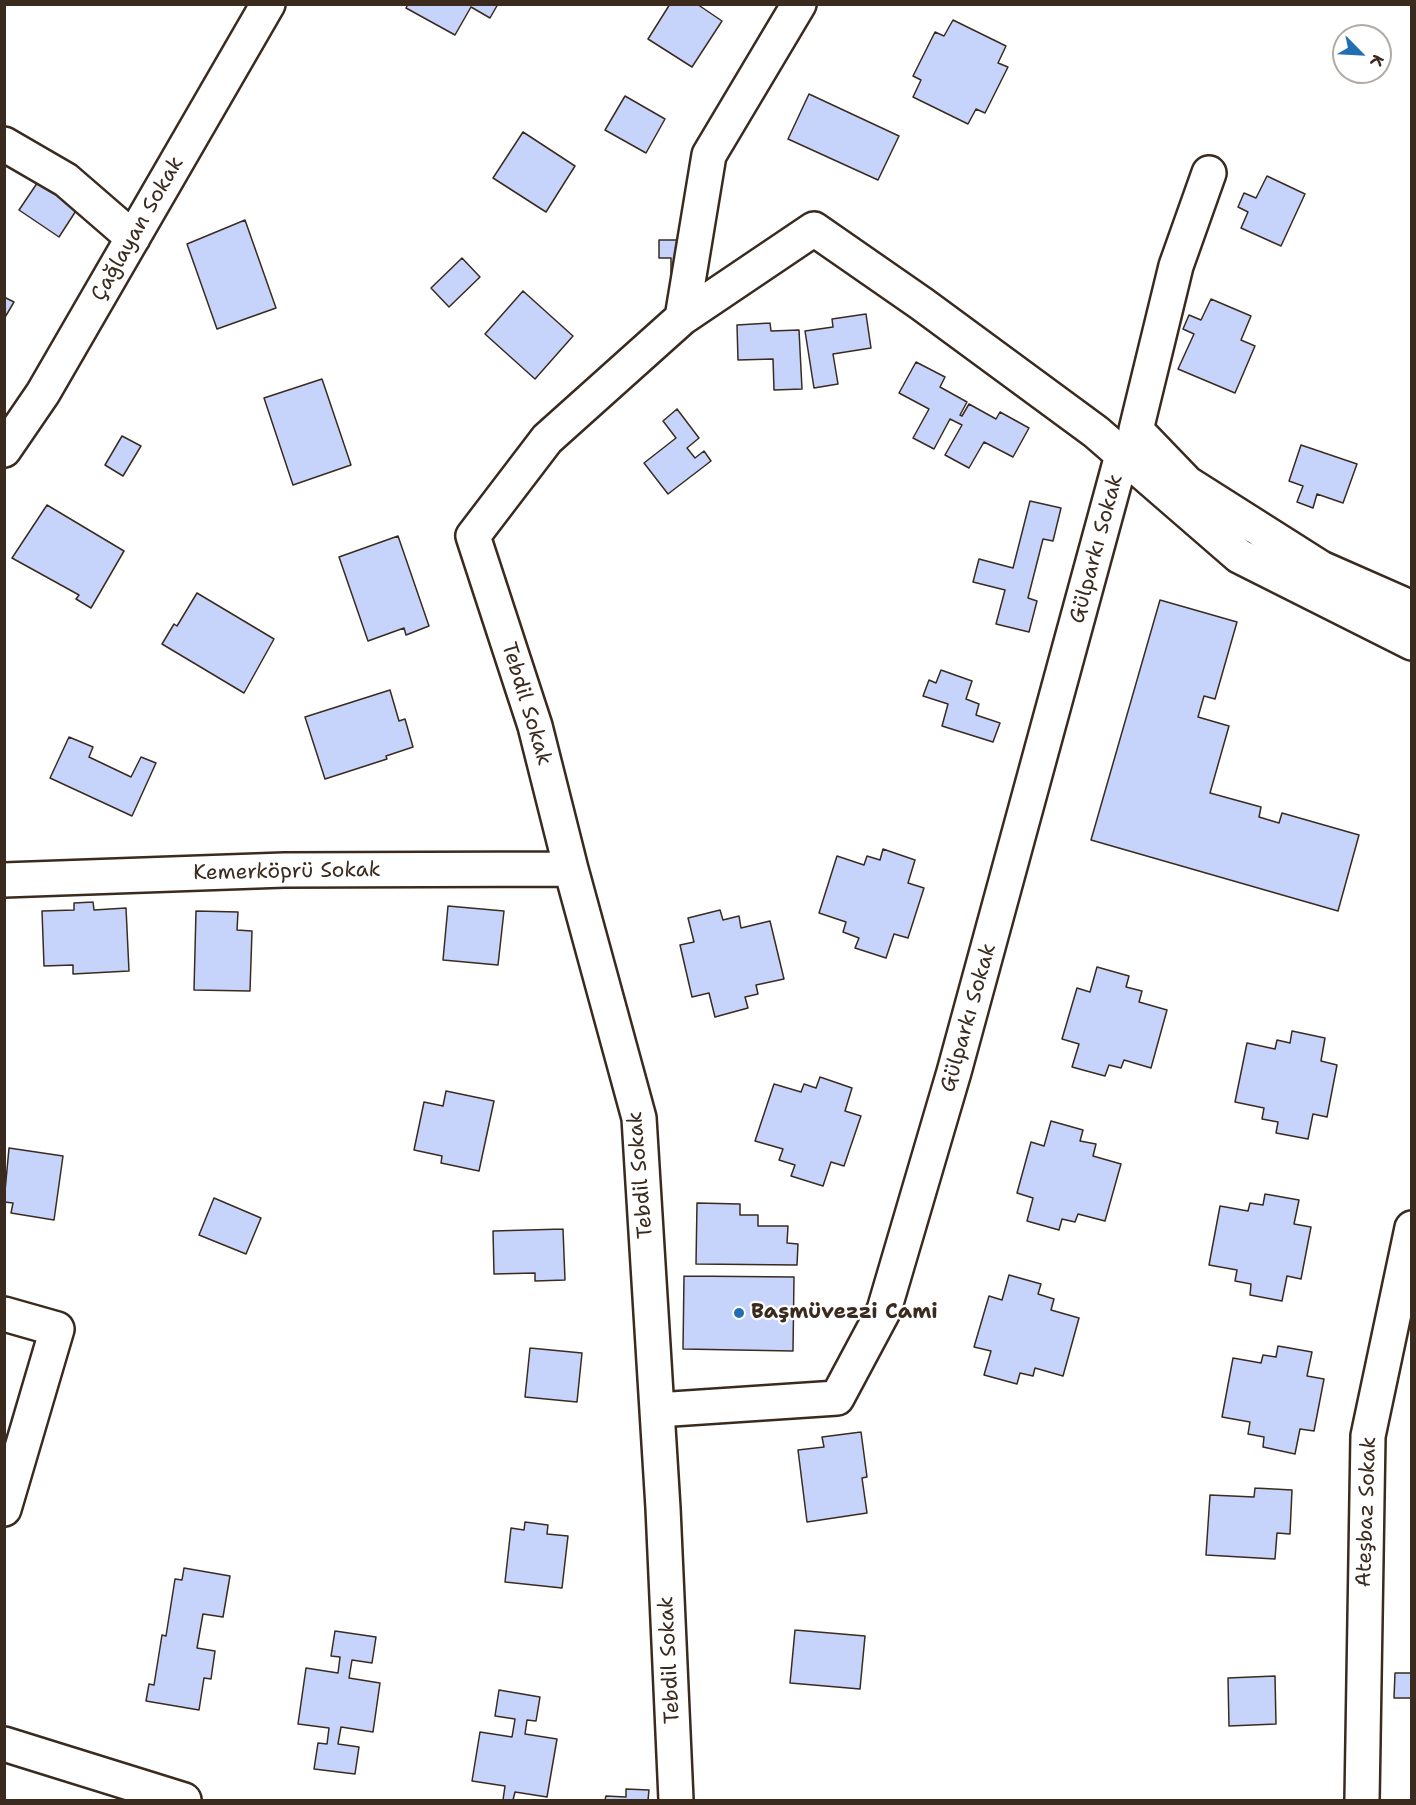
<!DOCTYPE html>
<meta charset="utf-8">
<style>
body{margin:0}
#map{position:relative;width:1416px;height:1805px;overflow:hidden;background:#fff;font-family:"Shantell Sans",sans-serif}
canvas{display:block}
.frame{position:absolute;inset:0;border:6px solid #3b2a1e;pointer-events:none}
.north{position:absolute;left:1332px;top:24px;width:60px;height:60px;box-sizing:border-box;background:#fff;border:2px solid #b1aaa5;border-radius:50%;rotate:114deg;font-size:16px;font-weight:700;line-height:24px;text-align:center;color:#3b2a1e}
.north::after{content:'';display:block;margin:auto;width:21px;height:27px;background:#1f6fb2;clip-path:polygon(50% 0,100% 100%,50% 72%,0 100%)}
</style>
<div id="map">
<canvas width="1416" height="1805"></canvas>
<div class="frame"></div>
<div class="north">K</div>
</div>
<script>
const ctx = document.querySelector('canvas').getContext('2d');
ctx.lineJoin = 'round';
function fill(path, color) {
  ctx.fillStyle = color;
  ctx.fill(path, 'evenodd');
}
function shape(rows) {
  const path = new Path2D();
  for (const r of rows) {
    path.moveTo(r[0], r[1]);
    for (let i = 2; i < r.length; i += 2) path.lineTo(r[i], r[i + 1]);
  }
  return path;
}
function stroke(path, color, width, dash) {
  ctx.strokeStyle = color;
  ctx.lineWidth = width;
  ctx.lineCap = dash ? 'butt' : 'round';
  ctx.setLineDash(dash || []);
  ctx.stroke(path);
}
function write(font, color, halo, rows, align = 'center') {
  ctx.font = font + ' "Shantell Sans",sans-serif';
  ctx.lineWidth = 4.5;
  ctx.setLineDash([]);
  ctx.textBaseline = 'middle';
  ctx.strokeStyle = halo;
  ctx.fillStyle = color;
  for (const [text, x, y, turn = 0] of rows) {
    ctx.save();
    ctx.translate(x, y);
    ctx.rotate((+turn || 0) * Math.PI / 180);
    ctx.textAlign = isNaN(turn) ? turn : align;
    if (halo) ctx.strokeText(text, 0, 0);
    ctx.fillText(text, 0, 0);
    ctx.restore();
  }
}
const building = shape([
 [408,4,498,4,490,18,471,7,455,35,406,8,408,4],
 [670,4,697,4,722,21,692,67,648,39,670,4],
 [953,20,1006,46,998,63,1008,67,985,113,976,109,968,124,913,97,921,80,913,76,935,32,944,36,953,20],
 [809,94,899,136,878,180,788,139,809,94],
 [625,96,665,119,646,153,605,130,625,96],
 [523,132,575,166,546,212,493,178,523,132],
 [44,173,83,200,59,237,19,210,44,173],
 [1267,176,1305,194,1281,246,1241,228,1248,212,1238,207,1244,193,1256,198,1267,176],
 [245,220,276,308,217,329,187,244,245,220],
 [659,240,685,240,685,275,671,275,671,258,659,258,659,240],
 [462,258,480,277,449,307,431,288,462,258],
 [523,291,573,336,535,379,485,334,523,291],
 [4,297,14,302,4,319,4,297],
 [1211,299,1251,316,1241,340,1255,346,1235,393,1178,369,1194,334,1183,329,1189,315,1201,320,1211,299],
 [866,314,871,348,833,354,838,384,814,388,805,331,833,327,832,319,866,314],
 [770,323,771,331,799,330,802,389,774,390,773,359,738,360,737,325,770,323],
 [916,362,945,377,940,387,967,402,960,415,962,416,969,404,996,419,1000,412,1029,428,1013,457,984,442,969,468,945,455,962,425,950,419,934,449,913,438,929,409,899,393,916,362],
 [322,379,351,465,293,485,264,398,322,379],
 [677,409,699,438,687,448,695,458,704,451,711,461,668,494,644,463,676,438,663,421,677,409],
 [122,436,141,446,123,476,105,465,122,436],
 [1301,445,1357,464,1343,503,1317,494,1313,508,1297,502,1303,486,1289,481,1301,445],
 [1030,501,1061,508,1053,541,1043,539,1028,598,1037,601,1029,632,996,624,1005,590,973,582,979,559,1013,568,1030,501],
 [47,505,124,551,91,608,76,599,79,595,12,558,47,505],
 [398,536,429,626,406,635,404,628,368,641,339,557,398,536],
 [197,593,274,639,244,693,162,644,174,624,177,626,197,593],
 [1160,600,1237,622,1215,699,1204,696,1198,717,1229,726,1210,793,1261,807,1259,817,1279,823,1282,813,1359,835,1338,911,1091,840,1160,600],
 [941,670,972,681,966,699,979,704,976,715,1000,723,993,742,942,726,948,704,923,696,929,680,936,683,941,670],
 [390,690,399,721,405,719,413,747,386,756,387,759,325,779,305,717,390,690],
 [69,737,93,747,89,757,131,777,141,757,156,763,132,816,50,778,69,737],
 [883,849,915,860,908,883,924,888,908,938,894,934,886,958,855,948,859,938,843,932,846,922,819,913,837,856,864,865,867,856,880,860,883,849],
 [93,902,94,910,126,908,129,971,73,974,73,965,44,966,42,911,74,910,74,903,93,902],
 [448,906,504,911,498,965,443,960,448,906],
 [720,910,723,920,739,916,741,928,770,921,784,979,756,985,758,994,745,997,748,1008,715,1017,709,993,692,997,680,945,694,942,688,918,720,910],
 [196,911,238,912,237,930,252,931,250,991,194,990,196,911],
 [1097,967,1129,976,1126,987,1142,991,1139,1002,1167,1010,1151,1068,1124,1060,1121,1068,1109,1065,1105,1076,1072,1067,1079,1044,1062,1039,1077,988,1090,992,1097,967],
 [1292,1031,1325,1038,1321,1061,1337,1065,1327,1117,1313,1114,1308,1139,1276,1133,1278,1122,1262,1119,1264,1108,1235,1102,1247,1043,1275,1049,1277,1040,1290,1043,1292,1031],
 [820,1077,852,1088,845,1111,861,1116,844,1166,831,1162,823,1186,791,1176,795,1165,779,1160,783,1149,755,1141,774,1084,801,1092,804,1084,816,1088,820,1077],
 [446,1091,494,1101,479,1171,441,1163,442,1156,414,1150,424,1102,443,1106,446,1091],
 [1051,1121,1083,1130,1080,1141,1096,1144,1093,1156,1121,1164,1105,1221,1078,1214,1075,1222,1062,1219,1059,1230,1027,1221,1033,1198,1017,1193,1031,1142,1044,1146,1051,1121],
 [9,1148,63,1156,54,1220,11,1213,13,1203,4,1202,9,1148],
 [1265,1194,1299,1200,1294,1224,1311,1227,1301,1279,1287,1276,1282,1301,1250,1295,1251,1284,1235,1281,1237,1270,1209,1265,1220,1206,1248,1211,1250,1203,1263,1205,1265,1194],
 [214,1198,261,1218,246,1254,199,1235,214,1198],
 [697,1203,740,1204,740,1215,758,1215,758,1226,788,1226,787,1243,798,1244,797,1265,696,1264,697,1203],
 [563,1229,565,1280,535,1281,535,1273,494,1274,493,1231,563,1229],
 [1009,1275,1041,1284,1038,1294,1054,1299,1051,1310,1079,1318,1063,1376,1035,1368,1033,1376,1020,1373,1017,1384,984,1375,991,1351,974,1347,989,1296,1002,1300,1009,1275],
 [684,1276,794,1277,793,1351,683,1349,684,1276],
 [1278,1346,1312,1352,1307,1376,1324,1379,1314,1431,1300,1429,1295,1454,1263,1447,1264,1437,1248,1434,1250,1422,1222,1417,1233,1358,1261,1363,1263,1355,1276,1357,1278,1346],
 [530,1348,582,1353,577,1402,525,1397,530,1348],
 [861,1432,867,1477,862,1478,867,1513,807,1522,798,1450,824,1447,822,1437,861,1432],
 [1255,1488,1292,1490,1290,1534,1277,1533,1275,1559,1206,1555,1210,1495,1254,1497,1255,1488],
 [525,1522,548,1525,547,1534,568,1536,562,1588,505,1582,511,1528,524,1530,525,1522],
 [184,1568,230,1576,223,1617,203,1614,197,1648,215,1651,211,1679,204,1678,199,1710,146,1701,149,1684,154,1685,162,1635,166,1636,175,1579,182,1580,184,1568],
 [795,1630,865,1636,860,1689,790,1683,795,1630],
 [335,1631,376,1637,372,1663,352,1660,349,1678,380,1683,373,1732,341,1727,338,1744,359,1747,355,1774,314,1769,318,1743,327,1744,329,1728,298,1724,306,1668,338,1673,340,1657,331,1656,335,1631],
 [1395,1673,1412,1673,1412,1698,1394,1698,1395,1673],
 [1275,1676,1276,1724,1229,1726,1228,1678,1275,1676],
 [499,1690,540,1697,536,1721,527,1720,525,1734,557,1739,547,1797,515,1792,513,1800,503,1800,505,1786,472,1781,480,1732,512,1737,515,1719,495,1716,499,1690],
 [626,1789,649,1790,648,1800,605,1800,606,1796,626,1797,626,1789]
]);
const minor = shape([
 [4,144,66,180,133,238],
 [1209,173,1176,266,1136,430,1187,483,1321,568,1412,608],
 [682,318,814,229,922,304,1096,432,1239,556,1412,643],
 [4,450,43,393,268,4],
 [4,880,284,870,571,869],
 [4,1314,57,1329,4,1509],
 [657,1410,837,1398,884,1310,954,1072,1122,455],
 [4,1744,184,1800],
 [676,1800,663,1508,639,1118,571,869,535,726,473,536,547,439,682,318,709,155,799,4],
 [1362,1800,1368,1436,1412,1228]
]);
const markers = [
 [739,1313,6,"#1f6fb2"]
];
const streetNames = [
 ["Çağlayan Sokak",138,229,-60],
 ["Gülparkı Sokak",1097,549,-75],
 ["Tebdil Sokak",526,704,73],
 ["Kemerköprü Sokak",287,872,-1],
 ["Gülparkı Sokak",969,1018,-74],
 ["Tebdil Sokak",641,1175,-95],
 ["Ateşbaz Sokak",1367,1512,-88],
 ["Tebdil Sokak",670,1660,-93]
];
const poiNames = [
 ["Başmüvezzi Cami",751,1313]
];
fill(building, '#c6d4fb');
stroke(building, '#3b2a1e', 1.5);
stroke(minor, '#3b2a1e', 38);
stroke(minor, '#fff', 33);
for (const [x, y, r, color] of markers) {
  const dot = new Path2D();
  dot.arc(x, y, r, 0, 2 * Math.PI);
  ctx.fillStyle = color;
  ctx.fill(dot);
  stroke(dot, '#fff', 2);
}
write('21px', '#3b2a1e', '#fff', streetNames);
write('bold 21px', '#3b2a1e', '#fff', poiNames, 'left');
</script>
